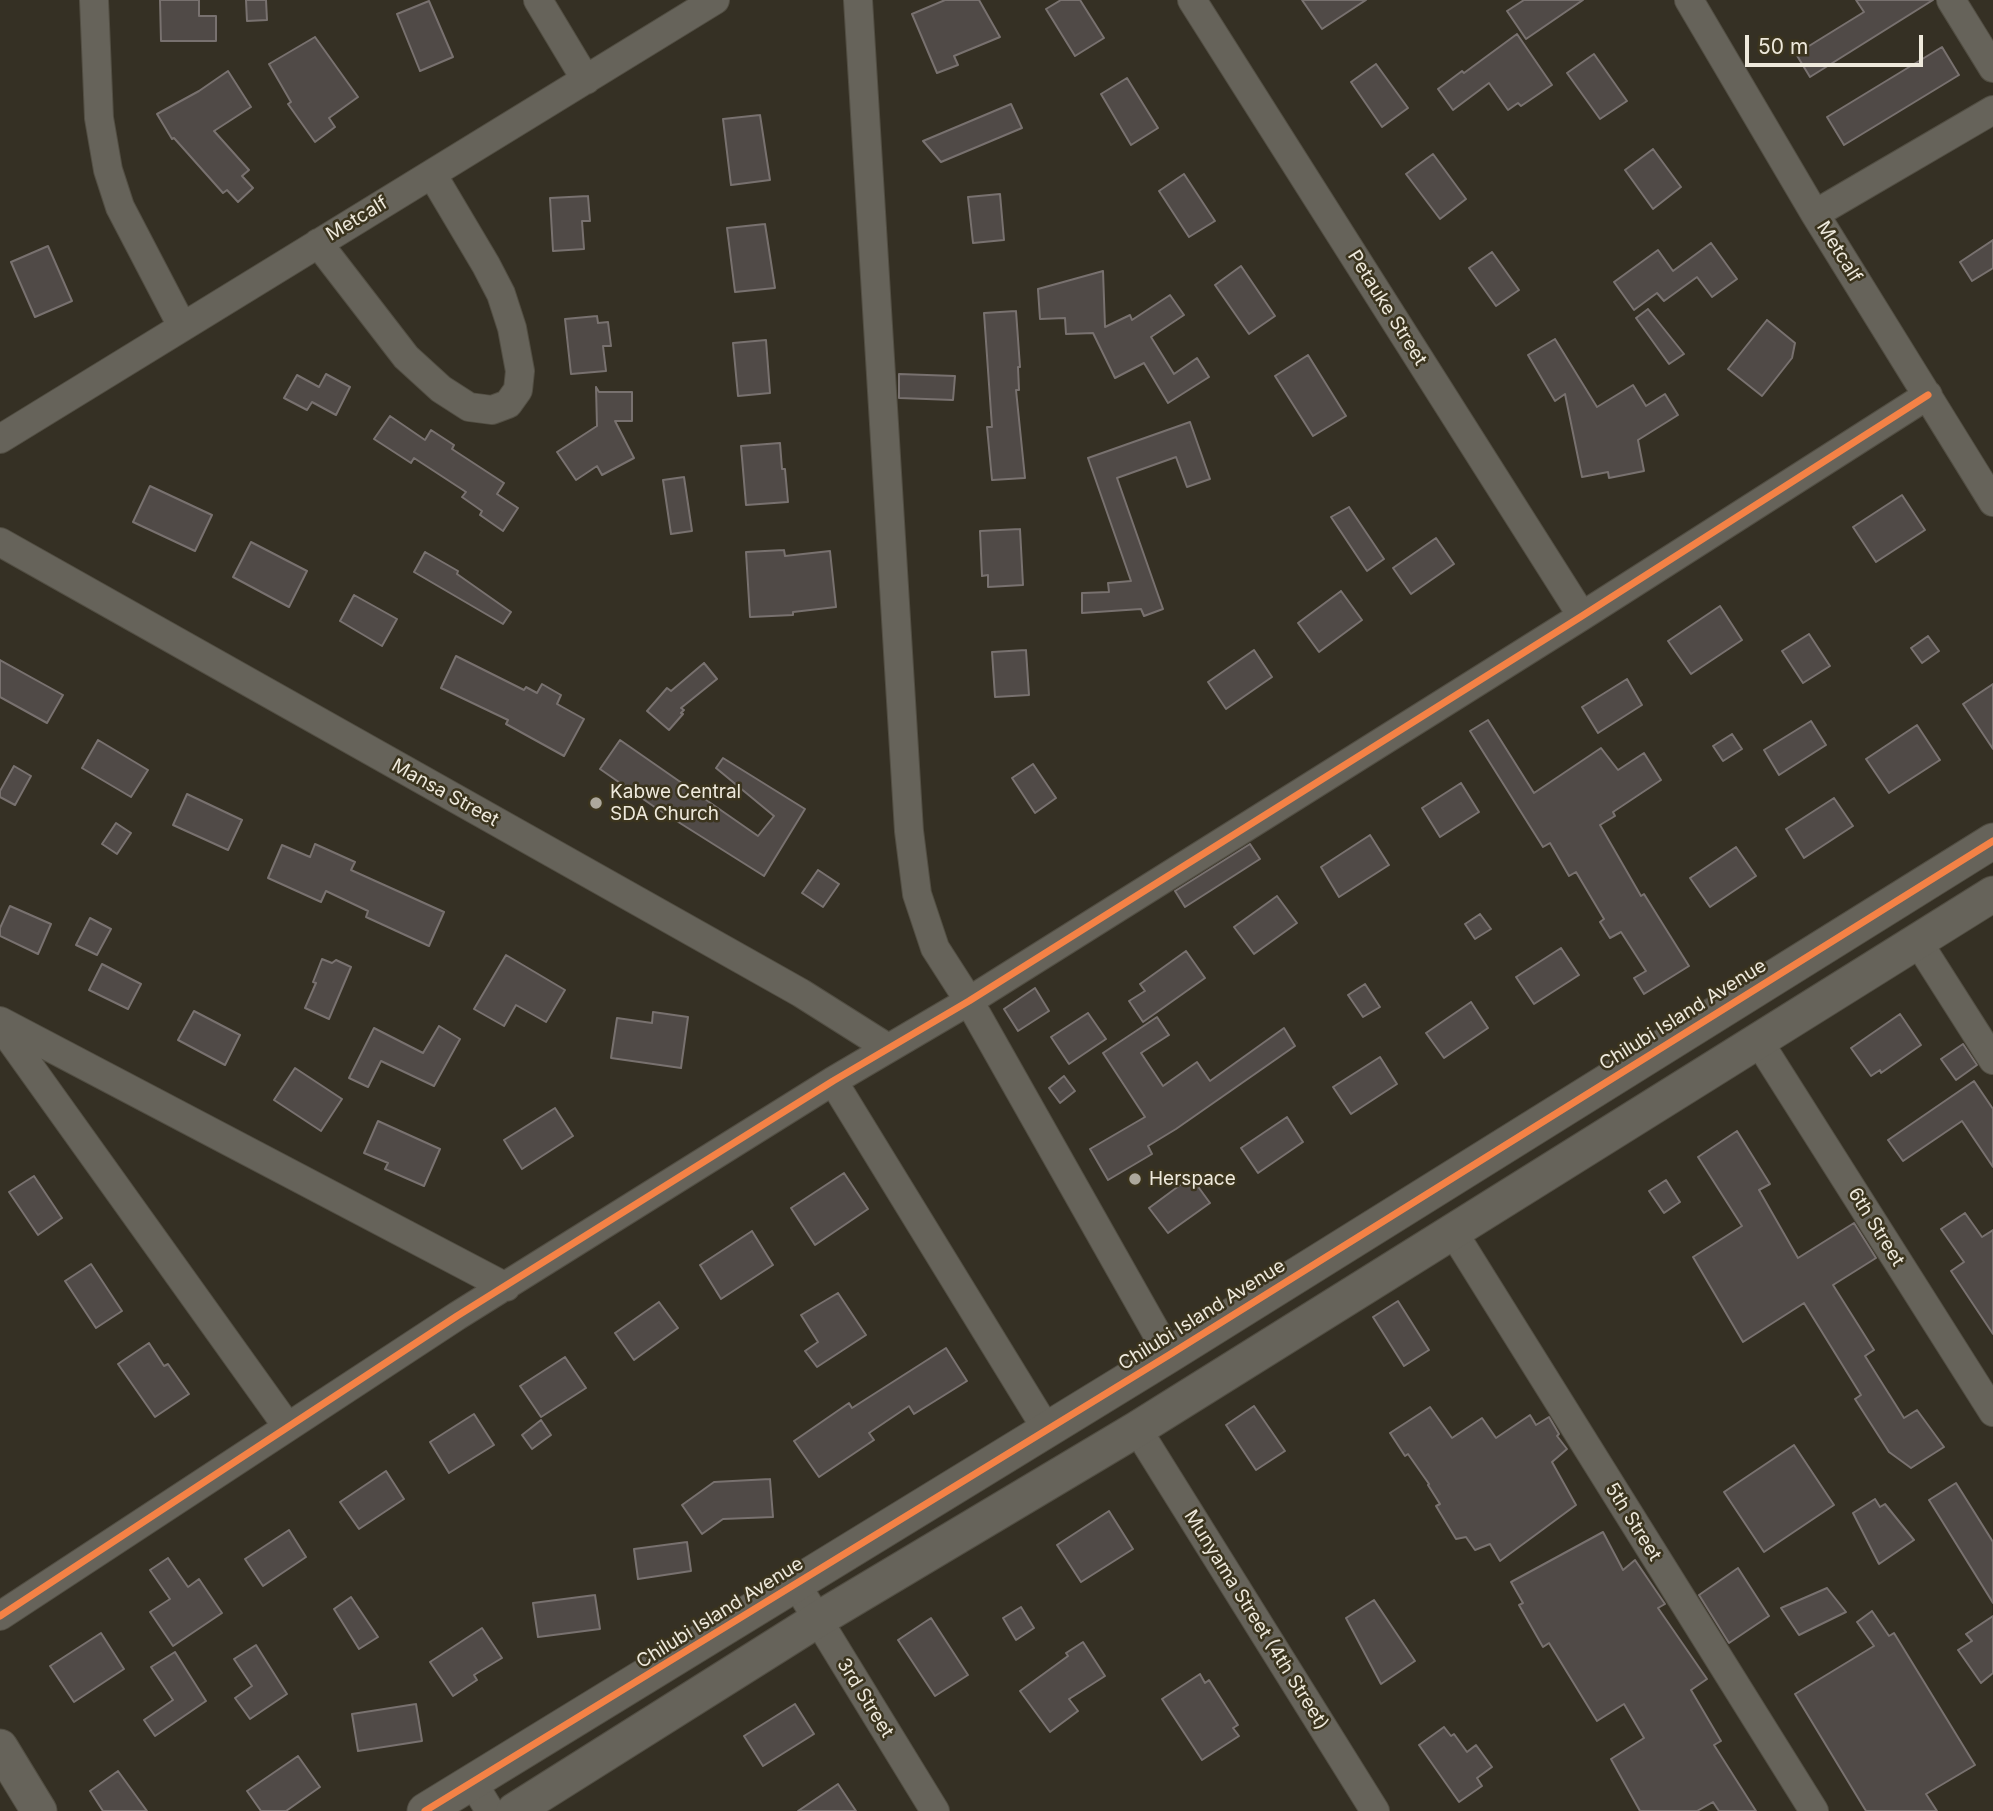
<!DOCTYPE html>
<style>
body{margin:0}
#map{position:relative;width:1993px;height:1811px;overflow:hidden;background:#353024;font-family:Inter,sans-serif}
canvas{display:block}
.scale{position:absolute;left:1745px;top:35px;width:178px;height:32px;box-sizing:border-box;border:4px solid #eee9dc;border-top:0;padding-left:9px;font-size:21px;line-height:24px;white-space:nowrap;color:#eee9dc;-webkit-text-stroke:5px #3b341e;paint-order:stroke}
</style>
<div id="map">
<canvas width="1993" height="1811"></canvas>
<div class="scale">50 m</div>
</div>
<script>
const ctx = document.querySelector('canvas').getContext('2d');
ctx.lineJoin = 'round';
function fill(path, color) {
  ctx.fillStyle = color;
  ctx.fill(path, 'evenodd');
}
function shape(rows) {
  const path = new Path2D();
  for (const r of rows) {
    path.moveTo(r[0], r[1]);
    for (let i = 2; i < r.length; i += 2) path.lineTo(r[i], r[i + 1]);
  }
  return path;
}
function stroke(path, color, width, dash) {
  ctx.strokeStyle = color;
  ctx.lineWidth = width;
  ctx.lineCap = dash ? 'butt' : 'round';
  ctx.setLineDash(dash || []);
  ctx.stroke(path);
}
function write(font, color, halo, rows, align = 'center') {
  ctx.font = font + ' Inter,sans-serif';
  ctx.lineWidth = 5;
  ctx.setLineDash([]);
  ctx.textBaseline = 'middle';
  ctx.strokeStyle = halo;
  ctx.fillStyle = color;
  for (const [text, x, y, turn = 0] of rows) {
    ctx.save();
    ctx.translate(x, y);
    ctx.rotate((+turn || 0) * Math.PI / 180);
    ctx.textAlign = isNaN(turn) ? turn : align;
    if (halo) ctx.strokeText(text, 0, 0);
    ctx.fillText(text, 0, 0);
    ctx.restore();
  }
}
const building = shape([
 [160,0,199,0,199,16,216,16,216,41,161,41,160,0],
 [246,0,266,0,267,20,247,21,246,0],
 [945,0,979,0,1000,37,954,56,958,65,937,73,912,14,945,0],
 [1061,0,1080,0,1104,38,1075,56,1046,9,1061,0],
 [1302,0,1366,0,1322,29,1302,0],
 [1524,0,1583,0,1526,39,1507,11,1524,0],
 [1856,0,1933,0,1810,77,1796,54,1864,12,1856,0],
 [429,1,453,57,420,71,397,14,429,1],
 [1517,34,1552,85,1521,106,1518,103,1508,110,1489,83,1453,110,1438,89,1462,71,1464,73,1517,34],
 [315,37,358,97,329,118,335,127,315,142,288,104,291,102,269,64,315,37],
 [1942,47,1959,75,1844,145,1827,117,1942,47],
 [1594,54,1627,101,1600,119,1567,73,1594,54],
 [1376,64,1408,108,1382,127,1351,82,1376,64],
 [228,71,251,107,214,131,249,170,242,176,253,188,238,202,227,190,223,193,174,138,172,139,157,114,199,91,228,71],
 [1127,78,1158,128,1131,145,1101,94,1127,78],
 [1011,104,1022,128,941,162,923,141,1011,104],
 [760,115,770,180,731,185,723,119,760,115],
 [1653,149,1681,187,1653,209,1625,170,1653,149],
 [1433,154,1466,199,1440,219,1406,174,1433,154],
 [1184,174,1215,221,1189,237,1159,191,1184,174],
 [1000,194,1004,240,973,243,968,197,1000,194],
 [588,196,590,221,582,221,584,249,553,251,550,198,588,196],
 [765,224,775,288,735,292,727,228,765,224],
 [1993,240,1993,268,1972,281,1960,262,1993,240],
 [1711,243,1737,279,1712,297,1697,277,1664,301,1657,293,1634,310,1614,282,1658,250,1673,271,1711,243],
 [48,246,72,301,35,317,11,262,48,246],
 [1492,252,1519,290,1496,306,1469,268,1492,252],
 [1241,266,1275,316,1249,334,1215,285,1241,266],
 [1103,271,1105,327,1130,315,1132,320,1170,295,1184,315,1151,337,1174,374,1197,358,1209,377,1168,403,1144,363,1115,378,1093,333,1066,334,1065,318,1040,319,1038,289,1103,271],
 [1648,309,1684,354,1669,364,1636,318,1648,309],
 [1016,311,1020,367,1018,367,1019,390,1016,390,1025,478,992,480,987,427,992,427,984,313,1016,311],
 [597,316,598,323,608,322,611,346,603,346,606,371,571,374,565,319,597,316],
 [1767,320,1795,343,1792,358,1762,396,1728,369,1767,320],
 [1555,339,1597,407,1633,385,1646,406,1665,394,1678,415,1638,440,1644,471,1609,478,1608,472,1582,477,1565,394,1555,401,1528,355,1555,339],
 [766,340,770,393,738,396,733,343,766,340],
 [1308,355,1346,416,1313,436,1275,376,1308,355],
 [326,374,350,387,336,415,312,402,307,410,284,398,297,375,319,387,326,374],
 [899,374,955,376,953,400,899,398,899,374],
 [596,387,599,392,632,392,632,421,615,421,634,458,602,475,597,466,576,480,557,452,597,426,596,387],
 [390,416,425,440,431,430,454,445,452,449,504,483,497,494,518,508,503,531,480,515,482,511,462,497,466,492,414,458,411,463,374,439,390,416],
 [1190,422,1210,479,1187,487,1176,457,1117,478,1163,609,1144,616,1141,609,1082,613,1082,593,1109,592,1108,583,1131,581,1088,458,1190,422],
 [780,443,782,469,785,469,788,502,746,505,741,446,780,443],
 [684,477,692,531,671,534,663,480,684,477],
 [150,486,212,515,195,551,133,522,150,486],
 [1902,495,1925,530,1876,562,1853,527,1902,495],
 [1349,507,1384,559,1367,571,1331,517,1349,507],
 [1020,529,1023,585,988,587,988,575,982,576,980,531,1020,529],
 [1436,538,1454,564,1411,594,1393,568,1436,538],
 [251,542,307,571,289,607,233,577,251,542],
 [784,550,785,556,830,551,836,607,793,612,793,615,750,617,746,552,784,550],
 [425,552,458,571,457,574,511,612,503,624,414,572,425,552],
 [1341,591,1362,620,1319,652,1298,623,1341,591],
 [354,595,397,619,382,646,340,621,354,595],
 [1720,606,1742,640,1691,674,1668,641,1720,606],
 [1809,634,1830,666,1803,683,1782,651,1809,634],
 [1928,636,1939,651,1922,663,1911,648,1928,636],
 [1026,650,1029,695,995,697,992,652,1026,650],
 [1254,650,1272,677,1226,709,1208,682,1254,650],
 [456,656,524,690,526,687,537,693,542,684,561,695,557,704,584,719,564,756,506,724,508,720,441,688,456,656],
 [0,660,63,695,47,723,0,697,0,660],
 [704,663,717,679,681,708,684,710,681,713,683,714,669,730,647,711,667,688,671,691,704,663],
 [1627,679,1642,705,1598,733,1582,707,1627,679],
 [1993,684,1993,749,1963,704,1993,684],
 [1488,720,1534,793,1601,748,1618,770,1644,753,1661,780,1613,812,1615,816,1600,825,1641,896,1644,894,1689,966,1644,994,1634,978,1646,971,1621,932,1610,938,1600,922,1604,919,1576,872,1569,876,1550,843,1543,847,1470,731,1488,720],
 [1811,721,1826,745,1779,775,1764,750,1811,721],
 [1917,725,1940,760,1889,793,1866,759,1917,725],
 [1732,734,1742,749,1723,761,1713,746,1732,734],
 [98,740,148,770,131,797,82,768,98,740],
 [620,740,758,836,774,816,716,768,723,758,805,809,764,876,656,808,600,769,620,740],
 [1033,764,1056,798,1035,813,1012,778,1033,764],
 [14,766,31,776,15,805,0,797,0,791,14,766],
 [1461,783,1479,812,1440,837,1422,808,1461,783],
 [187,794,242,820,228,850,173,825,187,794],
 [1834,798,1853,826,1804,858,1786,829,1834,798],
 [116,823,131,833,117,854,102,844,116,823],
 [1370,835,1389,865,1339,897,1321,867,1370,835],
 [315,844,355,862,351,870,444,912,429,946,366,917,368,911,326,891,321,902,268,878,282,845,310,857,315,844],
 [1250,844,1260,859,1185,907,1175,891,1250,844],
 [1736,847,1756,876,1710,907,1690,878,1736,847],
 [818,870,839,884,823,907,802,893,818,870],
 [1277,896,1297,923,1254,954,1234,927,1277,896],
 [10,906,51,924,38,954,0,936,0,928,10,906],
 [1480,914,1491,929,1475,939,1465,924,1480,914],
 [90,918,111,929,97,955,76,945,90,918],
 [1561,948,1579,975,1534,1004,1516,977,1561,948],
 [1186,951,1205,978,1143,1022,1129,1001,1145,991,1140,984,1186,951],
 [506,955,565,990,546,1022,516,1005,504,1026,474,1009,506,955],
 [322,959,332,963,336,960,351,967,329,1019,305,1008,316,983,313,982,322,959],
 [102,964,141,984,128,1009,89,990,102,964],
 [1365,984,1380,1007,1363,1017,1348,995,1365,984],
 [1035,988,1049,1011,1018,1031,1004,1009,1035,988],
 [1471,1002,1488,1028,1444,1058,1426,1033,1471,1002],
 [194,1011,240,1035,225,1065,178,1040,194,1011],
 [653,1012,688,1017,681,1068,611,1058,617,1018,652,1023,653,1012],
 [1088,1013,1106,1039,1069,1064,1051,1037,1088,1013],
 [1900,1014,1921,1045,1881,1073,1880,1070,1871,1076,1851,1048,1900,1014],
 [1157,1017,1169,1035,1141,1053,1163,1086,1197,1062,1210,1081,1284,1028,1295,1046,1176,1129,1148,1146,1152,1154,1108,1180,1090,1149,1145,1117,1103,1053,1157,1017],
 [439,1026,460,1039,434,1086,381,1061,368,1087,349,1078,374,1028,423,1053,439,1026],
 [1963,1044,1977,1065,1956,1080,1941,1059,1963,1044],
 [1380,1057,1397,1084,1351,1114,1333,1087,1380,1057],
 [295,1068,342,1099,321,1131,274,1100,295,1068],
 [1064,1076,1075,1091,1060,1103,1049,1088,1064,1076],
 [1974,1081,1993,1109,1993,1167,1962,1121,1903,1161,1888,1140,1974,1081],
 [555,1108,573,1136,522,1169,504,1140,555,1108],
 [1287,1117,1303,1142,1258,1173,1241,1148,1287,1117],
 [378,1121,440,1149,424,1186,385,1169,388,1163,364,1153,378,1121],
 [1737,1131,1770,1184,1759,1190,1798,1258,1854,1223,1876,1258,1833,1285,1874,1350,1865,1356,1904,1418,1917,1410,1944,1447,1911,1468,1889,1452,1855,1399,1861,1395,1804,1303,1743,1342,1693,1257,1742,1226,1698,1157,1737,1131],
 [844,1173,868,1209,815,1245,791,1208,844,1173],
 [34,1176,62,1218,38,1235,9,1192,34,1176],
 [1191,1177,1210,1203,1168,1233,1149,1208,1191,1177],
 [1666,1180,1680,1202,1664,1213,1649,1191,1666,1180],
 [1965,1213,1982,1237,1993,1230,1993,1334,1951,1271,1964,1262,1941,1229,1965,1213],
 [752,1231,773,1265,721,1299,700,1265,752,1231],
 [91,1264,122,1311,96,1328,65,1281,91,1264],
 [838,1293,866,1335,817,1367,805,1351,818,1342,801,1315,838,1293],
 [1398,1301,1429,1350,1404,1366,1373,1317,1398,1301],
 [659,1302,678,1328,634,1360,615,1333,659,1302],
 [149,1343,164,1366,168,1364,189,1394,155,1417,118,1364,149,1343],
 [946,1348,967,1381,914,1414,909,1406,869,1433,874,1440,819,1477,794,1441,849,1403,852,1408,946,1348],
 [565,1357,586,1388,541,1417,520,1386,565,1357],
 [1254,1406,1285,1451,1256,1470,1226,1425,1254,1406],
 [1430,1407,1452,1438,1482,1418,1496,1438,1530,1415,1536,1425,1549,1417,1559,1434,1557,1436,1567,1449,1552,1462,1576,1505,1500,1561,1490,1544,1475,1550,1466,1537,1456,1539,1436,1506,1440,1504,1428,1485,1429,1484,1408,1454,1405,1456,1390,1433,1430,1407],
 [474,1414,494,1445,449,1473,430,1442,474,1414],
 [541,1420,551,1435,532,1449,522,1435,541,1420],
 [1794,1445,1834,1505,1764,1552,1724,1492,1794,1445],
 [386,1471,404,1499,359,1529,340,1502,386,1471],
 [770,1479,773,1517,723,1519,702,1534,682,1505,714,1482,770,1479],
 [1956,1483,1993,1542,1993,1603,1929,1500,1956,1483],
 [1875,1499,1880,1507,1885,1504,1914,1540,1879,1564,1853,1513,1875,1499],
 [1109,1511,1133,1549,1081,1582,1057,1545,1109,1511],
 [289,1530,306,1557,263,1586,245,1559,289,1530],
 [1603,1532,1623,1570,1635,1560,1665,1604,1658,1608,1707,1679,1691,1690,1721,1741,1714,1745,1756,1811,1719,1811,1713,1802,1697,1811,1640,1811,1611,1759,1644,1738,1624,1704,1597,1721,1549,1643,1543,1647,1519,1605,1523,1603,1511,1582,1603,1532],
 [687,1542,691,1571,638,1579,634,1549,687,1542],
 [168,1558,188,1587,199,1579,222,1613,173,1646,150,1612,170,1599,150,1570,168,1558],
 [1738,1568,1769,1616,1729,1643,1699,1595,1738,1568],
 [1827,1588,1846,1612,1799,1635,1781,1608,1827,1588],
 [595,1595,600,1629,538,1637,533,1603,595,1595],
 [351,1597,378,1637,359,1649,334,1609,351,1597],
 [1374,1600,1415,1661,1381,1684,1346,1618,1374,1600],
 [1021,1607,1034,1628,1016,1640,1003,1618,1021,1607],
 [1872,1611,1889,1636,1894,1633,1975,1765,1926,1794,1937,1811,1866,1811,1795,1694,1874,1646,1857,1622,1872,1611],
 [1993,1616,1993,1673,1981,1683,1958,1650,1972,1641,1966,1634,1993,1616],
 [931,1618,968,1675,935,1696,898,1640,931,1618],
 [482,1628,502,1658,474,1675,477,1680,453,1696,430,1662,482,1628],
 [101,1633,124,1669,74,1702,50,1666,101,1633],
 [1083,1642,1105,1676,1069,1699,1078,1711,1050,1732,1020,1691,1068,1656,1066,1653,1083,1642],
 [256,1645,287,1694,250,1719,235,1698,252,1686,234,1659,256,1645],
 [175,1652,206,1701,155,1736,144,1720,173,1700,151,1667,175,1652],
 [1200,1674,1205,1683,1209,1680,1238,1725,1233,1728,1239,1736,1202,1760,1162,1699,1200,1674],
 [416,1704,422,1741,358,1751,352,1714,416,1704],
 [795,1704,814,1734,763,1766,744,1736,795,1704],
 [1444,1727,1451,1736,1454,1734,1467,1752,1476,1745,1492,1767,1477,1778,1482,1786,1459,1802,1419,1745,1444,1727],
 [298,1756,320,1787,286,1811,261,1811,247,1791,298,1756],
 [118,1771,147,1811,103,1811,90,1791,118,1771],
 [838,1784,856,1811,798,1811,838,1784]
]);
const minor = shape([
 [94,0,99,118,108,170,120,207,182,326],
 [538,0,586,80],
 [858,0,909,831,917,894,935,948,969,1001,1169,1355],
 [1192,0,1582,616],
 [1689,0,1815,214,1993,502],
 [1951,0,1993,68],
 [1815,214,1993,110],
 [318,243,406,357,441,389,469,407,492,410,508,404,518,390,520,371,512,328,501,294,486,265,432,174],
 [0,439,715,0],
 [0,542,801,993,888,1048],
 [1918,942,1993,1060],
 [0,1021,506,1287],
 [0,1025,287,1426],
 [1759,1042,1993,1412],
 [833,1081,1047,1430],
 [1453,1232,1814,1811],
 [1137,1429,1375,1811],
 [796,1584,935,1811],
 [0,1616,457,1316,833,1081,969,1001,1582,616,1928,395],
 [473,1783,490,1811]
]);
const tertiary = shape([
 [0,1747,39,1811],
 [425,1811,1169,1355,1993,841],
 [514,1811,817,1620,1137,1429,1993,894]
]);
const cycleway = shape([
 [0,1616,457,1316,833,1081,969,1001,1582,616,1928,395],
 [425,1811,1169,1355,1993,841]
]);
const markers = [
 [596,803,7,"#ada89c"],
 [1135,1179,7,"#ada89c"]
];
const streetNames = [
 ["Metcalf",357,219,-31],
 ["Metcalf",1839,252,58],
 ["Petauke Street",1387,308,58],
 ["Mansa Street",445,793,29],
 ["Chilubi Island Avenue",1683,1015,-32],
 ["6th Street",1876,1227,58],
 ["Chilubi Island Avenue",1202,1315,-32],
 ["5th Street",1633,1522,58],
 ["Chilubi Island Avenue",720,1613,-32],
 ["Munyama Street (4th Street)",1256,1620,58],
 ["3rd Street",865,1698,58]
];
const poiNames = [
 ["Kabwe Central",610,792],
 ["SDA Church",610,814],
 ["Herspace",1149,1179]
];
fill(building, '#504a47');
stroke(building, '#78716f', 2);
stroke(minor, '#524e43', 30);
stroke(tertiary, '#524e43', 37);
stroke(minor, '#66635a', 28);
stroke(tertiary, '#66635a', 35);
stroke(cycleway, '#f48246', 7);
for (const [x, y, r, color] of markers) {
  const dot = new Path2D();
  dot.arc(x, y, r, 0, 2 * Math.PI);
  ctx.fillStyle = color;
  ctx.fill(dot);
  stroke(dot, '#3b341e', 2.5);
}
write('19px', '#eee9dc', '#3b341e', streetNames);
write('19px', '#eee9dc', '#3b341e', poiNames, 'left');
</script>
